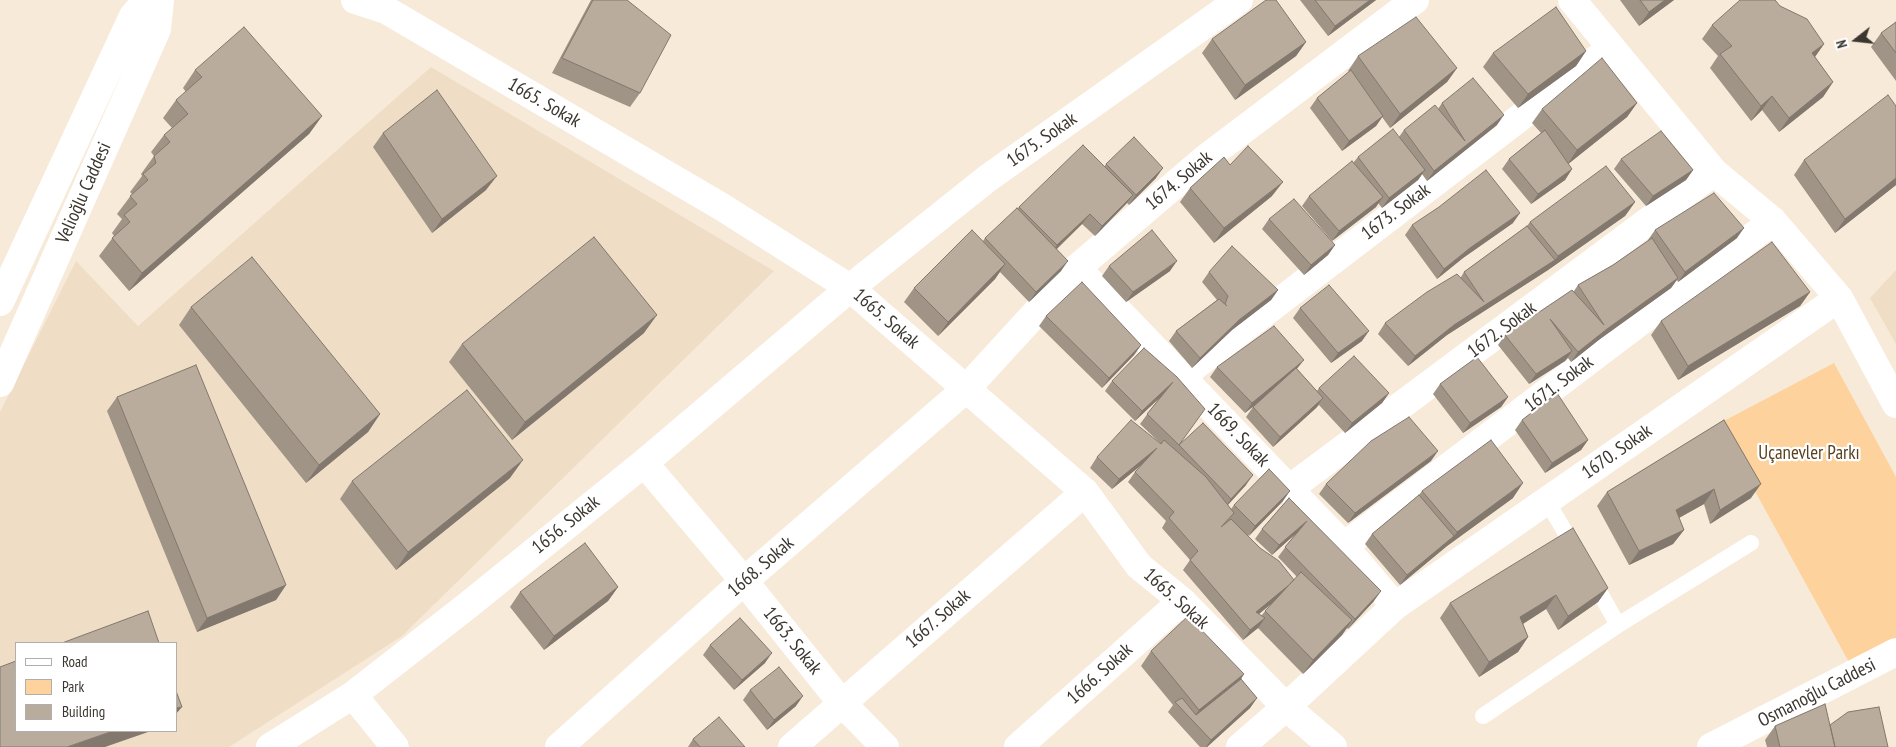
<!DOCTYPE html>
<meta charset="utf-8">
<style>
body{margin:0}
#map{position:relative;width:1896px;height:747px;overflow:hidden;background:#f8ead9;font-family:"PT Sans Narrow",sans-serif}
canvas{display:block}
.legend{position:absolute;left:15px;top:642px;width:162px;height:90px;box-sizing:border-box;background:#fff;border:1px solid #b1afac;margin:0;padding:6px 9px;list-style:none;font-size:15px;color:#3b362f}
.legend li{display:flex;align-items:center;gap:10px;height:25px}
.legend b{width:25px;border:1px solid #b1afac}
.north{position:absolute;left:1831px;top:15px;width:50px;height:50px;-webkit-text-stroke:4px #fff;paint-order:stroke;rotate:254deg;font-size:14px;font-weight:700;line-height:20px;text-align:center;color:#3b362f}
.north::after{content:'';display:block;margin:auto;width:18px;height:22px;background:#3b362f;clip-path:polygon(50% 0,100% 100%,50% 72%,0 100%)}
</style>
<div id="map">
<canvas width="1896" height="747"></canvas>
<ul class="legend">
<li><b style="height:6px;background:#fff"></b>Road</li>
<li><b style="height:14px;background:#fdd29d"></b>Park</li>
<li><b style="height:14px;background:#b9ac9c"></b>Building</li>
</ul>
<div class="north">N</div>
</div>
<script>
const ctx = document.querySelector('canvas').getContext('2d');
ctx.lineJoin = 'round';
function fill(path, color) {
  ctx.fillStyle = color;
  ctx.fill(path, 'evenodd');
}
function shape(rows) {
  const path = new Path2D();
  for (const r of rows) {
    path.moveTo(r[0], r[1]);
    for (let i = 2; i < r.length; i += 2) path.lineTo(r[i], r[i + 1]);
  }
  return path;
}
function stroke(path, color, width, dash) {
  ctx.strokeStyle = color;
  ctx.lineWidth = width;
  ctx.lineCap = dash ? 'butt' : 'round';
  ctx.setLineDash(dash || []);
  ctx.stroke(path);
}
function write(font, color, halo, rows, align = 'center') {
  ctx.font = font + ' "PT Sans Narrow",sans-serif';
  ctx.lineWidth = 4.5;
  ctx.setLineDash([]);
  ctx.textBaseline = 'middle';
  ctx.strokeStyle = halo;
  ctx.fillStyle = color;
  for (const [text, x, y, turn = 0] of rows) {
    ctx.save();
    ctx.translate(x, y);
    ctx.rotate((+turn || 0) * Math.PI / 180);
    ctx.textAlign = isNaN(turn) ? turn : align;
    if (halo) ctx.strokeText(text, 0, 0);
    ctx.fillText(text, 0, 0);
    ctx.restore();
  }
}
const built = shape([
 [431,67,774,271,402,636,229,747,0,747,0,412,76,261,138,326],
 [16,643,176,643,176,731,16,731],
 [1896,270,1896,344,1870,298]
]);
const green = shape([
 [1834,363,1896,477,1896,641,1850,664,1718,424]
]);
const service = shape([
 [1547,501,1576,551],
 [1592,579,1618,625],
 [1483,716,1618,625,1751,543]
]);
const minor = shape([
 [355,0,386,10,722,207,850,288,1085,492,1139,566,1182,601,1286,707,1333,747],
 [1572,0,1714,172,1773,221,1839,298,1896,404],
 [1077,268,1344,546,1395,606],
 [1182,376,1611,48],
 [644,463,744,581,841,702,885,747],
 [1289,489,1714,172],
 [1344,546,1773,221],
 [353,695,395,747],
 [270,747,353,695,467,606,644,463,850,288,988,178,1239,0],
 [559,747,744,581,966,389,1077,268,1206,158,1415,0],
 [792,747,1085,492],
 [1018,747,1182,601],
 [1240,747,1286,707,1395,606,1839,298],
 [1711,747,1896,652]
]);
const tertiary = shape([
 [0,302,133,16,147,0],
 [0,383,157,29,160,0]
]);
const wall = shape([
 [591,0,627,0,640,93,630,107,552,73],
 [1300,0,1376,0,1328,36],
 [1620,0,1674,0,1639,26],
 [1780,6,1824,44,1815,57,1833,82,1823,97,1779,132,1762,110,1751,121,1710,68,1718,56,1702,39,1712,25],
 [1896,22,1896,81,1871,47,1881,33],
 [1212,39,1306,42,1296,56,1235,100,1202,53],
 [1586,51,1576,66,1518,108,1483,67,1493,53],
 [1358,56,1457,68,1447,82,1390,128,1382,117,1376,126,1342,151,1310,108,1317,98,1349,72,1348,71],
 [195,70,322,116,309,134,129,291,99,256,114,236,112,233,122,219,117,214,132,194,130,192,142,176,141,174,154,156,151,152,164,135,172,128,163,118,176,100,186,92,183,88],
 [1442,103,1497,125,1427,181,1422,174,1418,180,1382,208,1378,203,1376,207,1332,241,1302,206,1309,196,1353,163,1358,157,1399,137,1404,130,1438,109],
 [1637,103,1627,117,1568,164,1572,169,1565,180,1531,204,1502,169,1509,159,1541,133,1532,123,1542,109],
 [1896,106,1896,185,1835,233,1794,175,1804,160],
 [383,133,486,190,432,233,373,147],
 [1621,159,1693,170,1686,180,1646,206,1614,169],
 [1106,164,1156,178,1129,205,1127,203,1095,236,1082,224,1057,249,1061,271,1029,302,1000,272,995,279,938,336,904,302,914,288,983,241,985,238,1019,207,1104,167],
 [1230,165,1272,196,1214,243,1180,202,1190,188],
 [1635,202,1625,216,1548,270,1447,335,1408,366,1378,334,1385,323,1461,277,1464,272,1527,226,1530,222],
 [1269,219,1335,245,1328,255,1304,275,1262,229],
 [1513,223,1463,258,1437,279,1405,235,1412,225],
 [1655,230,1737,238,1678,282,1677,280,1671,288,1600,339,1571,362,1568,358,1565,361,1529,384,1498,345,1505,335,1574,291,1578,285,1613,265,1649,240,1648,240],
 [1109,266,1170,271,1126,302,1102,276],
 [1209,272,1278,290,1271,300,1232,330,1192,368,1169,341,1176,331,1217,300,1202,282],
 [1810,292,1800,306,1678,380,1651,335,1661,321],
 [191,307,380,414,368,432,306,483,179,325],
 [1300,308,1362,341,1331,363,1293,318],
 [1046,316,1141,345,1134,355,1102,388,1039,326],
 [644,333,512,440,449,362,462,344],
 [1217,367,1297,369,1317,391,1319,388,1389,393,1382,403,1345,433,1319,405,1316,408,1273,447,1246,417,1253,407,1245,413,1210,377],
 [1177,377,1180,444,1246,485,1228,505,1231,509,1234,505,1283,501,1248,536,1294,580,1297,577,1278,557,1296,533,1272,555,1255,539,1262,529,1289,498,1374,601,1348,629,1347,628,1342,635,1303,674,1258,628,1243,640,1183,570,1190,560,1162,528,1166,521,1128,482,1135,472,1141,465,1112,489,1090,468,1097,457,1161,444,1140,424,1160,397,1135,421,1105,391,1112,381],
 [1271,604,1261,616,1259,614],
 [1440,384,1508,397,1501,407,1463,433,1433,394],
 [117,397,286,585,276,600,197,632,107,411],
 [1522,420,1588,440,1581,450,1545,473,1515,430],
 [1724,420,1751,498,1710,524,1704,504,1679,518,1684,530,1673,544,1629,565,1597,506,1607,492],
 [1431,461,1348,523,1319,494,1326,484],
 [510,478,396,570,340,499,352,481],
 [1422,491,1513,498,1447,546,1400,585,1365,544,1372,534,1419,495],
 [618,587,608,601,544,650,510,607,520,592],
 [1608,588,1598,602,1558,630,1546,609,1523,624,1528,637,1518,652,1479,677,1440,618,1450,603],
 [710,645,765,663,734,690,703,655],
 [1151,651,1244,674,1241,679,1257,698,1250,708,1207,747,1200,747,1168,712,1173,705,1141,666],
 [750,690,796,706,767,730,743,700],
 [1830,725,1888,747,1767,747,1765,740,1775,726],
 [693,739,745,747,688,747]
]);
const shadedWall = shape([
 [1370,0,1376,0,1328,36,1335,26],
 [1665,0,1674,0,1639,26,1649,12],
 [1306,42,1296,56,1235,100,1245,85],
 [1824,44,1814,58,1812,53],
 [1586,51,1576,66,1518,108,1528,94],
 [1457,68,1447,82,1390,128,1400,114],
 [1833,82,1823,97,1779,132,1789,118],
 [1772,96,1762,110,1751,121,1761,106],
 [1637,103,1627,117,1567,165,1577,150],
 [1504,115,1497,125,1427,181,1434,171],
 [322,116,309,134,129,291,142,273],
 [1383,116,1376,126,1342,151,1349,141],
 [1163,168,1156,178,1129,205,1136,195],
 [1572,169,1565,180,1531,204,1538,194],
 [1425,170,1418,180,1382,208,1389,198],
 [1693,170,1686,180,1646,206,1653,196],
 [497,176,486,190,432,233,442,219],
 [1896,178,1896,185,1835,233,1845,219],
 [1283,182,1272,196,1214,243,1224,228],
 [1133,195,1125,205,1095,236,1102,226],
 [1383,197,1376,207,1332,241,1339,231],
 [1635,202,1625,216,1548,270,1447,335,1408,366,1415,356,1454,325,1555,260,1558,256],
 [1520,213,1513,223,1463,258,1437,279,1444,269,1470,248],
 [1090,214,1082,224,1050,255,1057,245],
 [1744,228,1737,238,1678,282,1685,272],
 [1335,245,1328,255,1304,275,1311,265],
 [1068,261,1061,271,1029,302,1036,292],
 [1177,261,1170,271,1126,302,1133,292],
 [1005,264,995,279,938,336,948,322],
 [1678,278,1671,288,1600,339,1571,362,1578,352,1607,329],
 [1278,290,1271,300,1232,330,1192,368,1200,358,1239,320],
 [1810,292,1800,306,1678,380,1688,366],
 [657,315,644,333,512,440,525,422],
 [1369,331,1362,341,1331,363,1338,353],
 [1141,345,1134,355,1102,388,1109,378],
 [1572,351,1565,361,1529,384,1536,374],
 [1304,360,1296,370,1245,413,1252,403],
 [1173,382,1166,392,1135,421,1142,411],
 [1389,393,1382,403,1345,433,1352,423],
 [1508,397,1501,407,1463,433,1470,423],
 [1323,398,1316,408,1273,447,1280,437],
 [380,414,368,432,306,483,319,465],
 [1588,440,1581,450,1545,473,1552,463],
 [1157,448,1150,458,1112,489,1119,479],
 [1438,451,1431,461,1348,523,1355,513],
 [523,460,510,478,396,570,408,552],
 [1253,475,1246,485,1224,509,1231,499],
 [1523,483,1513,498,1447,546,1400,585,1407,575,1454,536,1457,532],
 [1761,484,1751,498,1710,524,1720,510],
 [1714,489,1704,504,1666,525,1676,510],
 [1290,491,1283,501,1248,537,1255,526],
 [1307,521,1299,531,1272,555,1279,545],
 [1684,530,1673,544,1629,565,1639,551],
 [1294,581,1287,591,1249,622,1256,612],
 [286,585,276,600,197,632,207,618],
 [618,587,608,601,544,650,554,636],
 [1608,588,1598,602,1558,630,1568,616],
 [1381,591,1374,601,1348,629,1355,619],
 [1556,595,1546,609,1510,632,1520,617],
 [1265,618,1258,628,1243,640,1250,630],
 [1352,620,1342,635,1303,674,1313,660],
 [1528,637,1518,652,1479,677,1489,662],
 [772,653,765,663,734,690,742,680],
 [1244,674,1234,689,1192,720,1199,710],
 [803,696,796,706,767,730,774,720],
 [1257,698,1250,708,1207,747,1206,747,1211,740],
 [182,707,176,714,176,708],
 [113,731,151,731,105,747,67,747]
]);
const building = shape([
 [593,0,627,0,671,35,640,93,562,58,593,0],
 [1266,0,1276,0,1306,42,1245,85,1212,39,1266,0],
 [1315,0,1370,0,1335,26,1315,0],
 [1640,0,1665,0,1649,12,1640,0],
 [1740,0,1775,0,1780,6,1807,19,1824,44,1812,53,1833,82,1789,118,1772,96,1761,106,1720,54,1732,46,1712,25,1740,0],
 [1556,7,1586,51,1528,94,1493,53,1556,7],
 [1416,17,1457,68,1400,114,1358,56,1416,17],
 [1896,22,1896,53,1881,33,1896,22],
 [244,27,322,116,142,273,112,238,130,222,124,215,137,204,130,196,148,180,143,174,156,163,154,156,170,142,164,135,188,114,176,100,202,77,195,70,244,27],
 [1602,58,1637,103,1577,150,1542,109,1602,58],
 [1351,70,1383,116,1349,141,1317,98,1351,70],
 [1473,78,1504,115,1434,171,1404,130,1435,105,1465,141,1442,103,1473,78],
 [437,90,497,176,442,219,383,133,437,90],
 [1888,95,1896,106,1896,178,1845,219,1804,160,1888,95],
 [1393,129,1425,170,1389,198,1358,157,1393,129],
 [1545,130,1572,169,1538,194,1509,159,1545,130],
 [1661,131,1693,170,1653,196,1621,159,1661,131],
 [1134,137,1163,168,1136,195,1106,164,1134,137],
 [1083,145,1133,195,1102,226,1090,214,1057,245,1019,207,1083,145],
 [1248,146,1283,182,1224,228,1190,188,1224,157,1230,165,1248,146],
 [1352,161,1383,197,1339,231,1309,196,1352,161],
 [1606,166,1635,202,1558,256,1530,222,1606,166],
 [1486,170,1520,213,1470,248,1444,269,1412,225,1439,207,1486,170],
 [1714,193,1744,228,1685,272,1655,230,1714,193],
 [1294,199,1335,245,1311,265,1269,219,1294,199],
 [1017,208,1068,261,1036,292,985,238,1017,208],
 [1527,226,1555,260,1454,325,1415,356,1385,323,1427,292,1457,274,1484,302,1464,272,1527,226],
 [972,230,1005,264,948,322,914,288,972,230],
 [1152,230,1177,261,1133,292,1109,266,1152,230],
 [594,237,657,315,525,422,462,344,594,237],
 [1652,238,1678,278,1607,329,1578,352,1550,319,1572,351,1536,374,1505,335,1572,290,1604,325,1578,285,1613,265,1652,238],
 [1772,242,1810,292,1688,366,1661,321,1772,242],
 [1232,246,1278,290,1239,320,1200,358,1176,331,1219,299,1227,306,1225,304,1228,296,1209,272,1232,246],
 [252,257,380,414,319,465,191,307,252,257],
 [1082,282,1141,345,1109,378,1046,316,1082,282],
 [1329,285,1369,331,1338,353,1300,308,1329,285],
 [1274,326,1304,360,1252,403,1217,367,1274,326],
 [1144,348,1177,377,1205,409,1179,445,1147,414,1173,382,1142,411,1112,381,1144,348],
 [1354,356,1389,393,1352,423,1319,388,1354,356],
 [1477,357,1508,397,1470,423,1440,384,1477,357],
 [196,365,286,585,207,618,117,397,196,365],
 [1296,368,1323,398,1280,437,1253,407,1296,368],
 [467,390,523,460,408,552,352,481,467,390],
 [1557,393,1588,440,1552,463,1522,420,1557,393],
 [1409,417,1438,451,1355,513,1326,484,1371,441,1409,417],
 [1131,420,1161,444,1164,440,1206,477,1234,513,1221,527,1231,519,1260,548,1279,561,1294,580,1289,585,1256,612,1265,618,1250,630,1190,560,1198,551,1169,518,1174,512,1135,472,1157,448,1119,479,1097,457,1131,420],
 [1724,420,1761,484,1720,510,1714,489,1676,510,1684,530,1639,551,1607,492,1724,420],
 [1203,423,1253,475,1231,499,1179,445,1203,423],
 [1491,440,1523,483,1457,532,1422,491,1491,440],
 [1269,469,1290,491,1255,526,1234,505,1269,469],
 [1419,495,1454,536,1407,575,1372,534,1419,495],
 [1289,498,1381,591,1355,619,1285,547,1307,521,1279,545,1262,529,1289,498],
 [1573,528,1608,588,1568,616,1556,595,1520,617,1528,637,1489,662,1450,603,1573,528],
 [585,543,618,587,554,636,520,592,585,543],
 [1301,572,1352,620,1313,660,1265,611,1301,572],
 [148,611,159,643,62,643,148,611],
 [1188,616,1244,674,1199,710,1151,651,1188,616],
 [740,618,772,653,742,680,710,645,740,618],
 [16,661,16,731,113,731,67,747,0,747,0,667,16,661],
 [779,667,803,696,774,720,750,690,779,667],
 [1241,679,1257,698,1211,740,1175,702,1182,698,1196,715,1241,679],
 [176,691,182,707,176,708,176,691],
 [1825,704,1835,747,1780,747,1775,726,1825,704],
 [1879,707,1888,747,1835,747,1830,725,1848,712,1879,707],
 [719,717,745,747,700,747,693,739,719,717]
]);
const streetNames = [
 ["1665. Sokak",544,103,30],
 ["1675. Sokak",1042,140,-35],
 ["1674. Sokak",1179,181,-40],
 ["Velioğlu Caddesi",84,193,-66],
 ["1673. Sokak",1396,212,-37],
 ["1665. Sokak",886,319,41],
 ["1672. Sokak",1502,330,-37],
 ["1671. Sokak",1559,384,-37],
 ["1669. Sokak",1238,435,46],
 ["1670. Sokak",1617,452,-35],
 ["1656. Sokak",566,525,-39],
 ["1668. Sokak",761,567,-41],
 ["1665. Sokak",1176,599,42],
 ["1667. Sokak",938,619,-41],
 ["1663. Sokak",792,641,51],
 ["1666. Sokak",1100,674,-42],
 ["Osmanoğlu Caddesi",1817,693,-27]
];
const parkNames = [
 ["Uçanevler Parkı",1809,454]
];
fill(built, '#efddc6');
fill(green, '#fdd29d');
stroke(service, '#fff', 16);
stroke(minor, '#fff', 28);
stroke(tertiary, '#fff', 28);
fill(wall, '#9f9486');
fill(shadedWall, '#82786d');
fill(building, '#b9ac9c');
stroke(building, '#82786d', 1);
write('19px', '#3b362f', '#fff', streetNames);
write('19px', '#5b4221', '#fff', parkNames);
</script>
